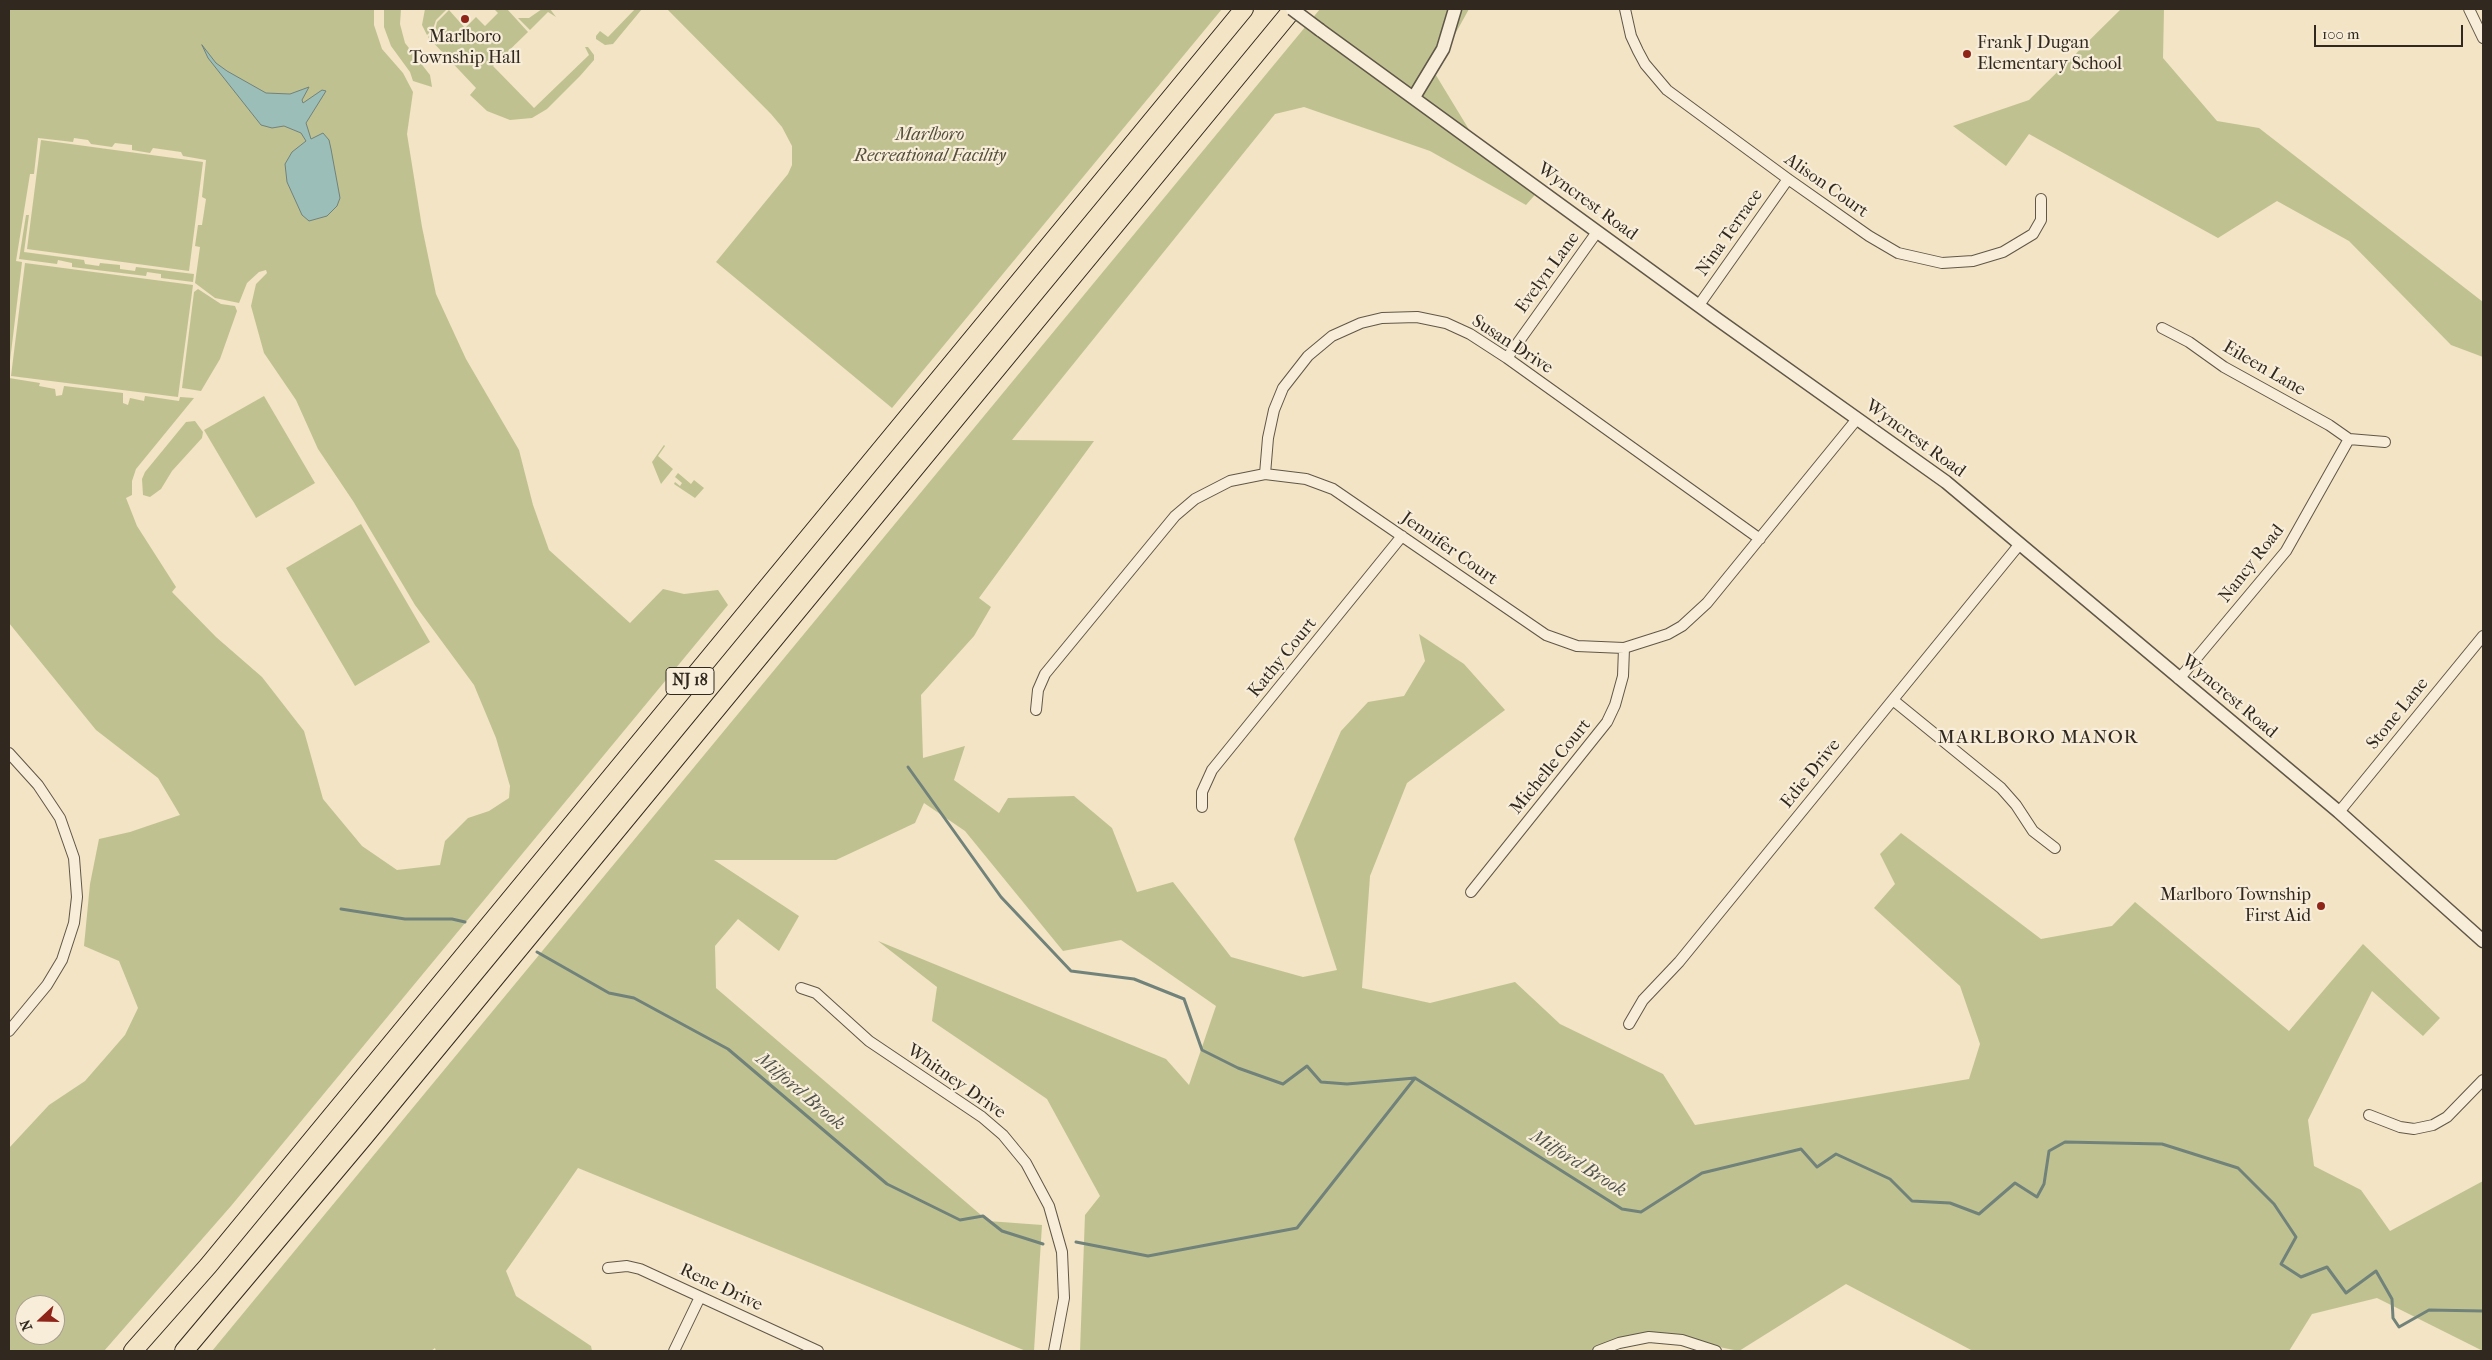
<!DOCTYPE html>
<style>
body{margin:0}
#map{position:relative;width:2492px;height:1360px;overflow:hidden;background:#f2e4c4;font-family:"IM FELL French Canon",serif}
canvas{display:block}
.frame{position:absolute;inset:0;border:10px solid #31281f;pointer-events:none}
.north{position:absolute;left:15px;top:1295px;width:50px;height:50px;box-sizing:border-box;background:#f7edd9;border:1px solid #a89e8f;border-radius:50%;rotate:249deg;font-size:14px;font-weight:700;line-height:20px;text-align:center;color:#31281f}
.north::after{content:'';display:block;margin:auto;width:18px;height:22px;background:#8f2418;clip-path:polygon(50% 0,100% 100%,50% 72%,0 100%)}
.scale{position:absolute;left:2314px;top:25px;width:149px;height:22px;box-sizing:border-box;border:2px solid #31281f;border-top:0;padding-left:6px;font-size:15px;line-height:18px;white-space:nowrap;color:#31281f;-webkit-text-stroke:4px #f7edd9;paint-order:stroke}
</style>
<div id="map">
<canvas width="2492" height="1360"></canvas>
<div class="frame"></div>
<div class="north">N</div>
<div class="scale">100 m</div>
</div>
<script>
const ctx = document.querySelector('canvas').getContext('2d');
ctx.lineJoin = 'round';
function fill(path, color) {
  ctx.fillStyle = color;
  ctx.fill(path, 'evenodd');
}
function shape(rows) {
  const path = new Path2D();
  for (const r of rows) {
    path.moveTo(r[0], r[1]);
    for (let i = 2; i < r.length; i += 2) path.lineTo(r[i], r[i + 1]);
  }
  return path;
}
function stroke(path, color, width, dash) {
  ctx.strokeStyle = color;
  ctx.lineWidth = width;
  ctx.lineCap = dash ? 'butt' : 'round';
  ctx.setLineDash(dash || []);
  ctx.stroke(path);
}
function write(font, color, halo, rows, align = 'center') {
  ctx.font = font + ' "IM FELL French Canon",serif';
  ctx.lineWidth = 4.5;
  ctx.setLineDash([]);
  ctx.textBaseline = 'middle';
  ctx.strokeStyle = halo;
  ctx.fillStyle = color;
  for (const [text, x, y, turn = 0] of rows) {
    ctx.save();
    ctx.translate(x, y);
    ctx.rotate((+turn || 0) * Math.PI / 180);
    ctx.textAlign = isNaN(turn) ? turn : align;
    if (halo) ctx.strokeText(text, 0, 0);
    ctx.fillText(text, 0, 0);
    ctx.restore();
  }
}
const green = shape([
 [9,9,374,9,374,25,382,49,403,73,413,92,407,134,422,227,436,294,466,359,519,450,533,505,549,550,630,623,663,589,684,594,718,590,728,605,231,1206,104,1351,9,1351,9,1148,49,1105,85,1081,125,1035,138,1008,119,961,84,946,90,884,99,839,130,832,180,815,158,778,96,730,9,623,9,378,40,383,39,386,55,389,56,396,62,395,64,386,123,393,123,403,128,405,130,398,144,401,145,396,179,401,180,397,194,398,136,469,132,481,132,495,126,498,137,526,176,587,172,592,216,637,262,677,304,731,323,799,362,846,397,870,440,865,445,841,468,818,489,811,509,798,510,786,496,738,474,685,415,605,353,501,318,449,296,400,264,353,251,306,256,284,267,273,266,270,259,272,247,283,239,303,215,298,195,283,200,247,195,246,198,225,202,225,206,199,202,197,206,160,183,156,181,152,153,148,150,153,132,150,132,145,115,143,112,147,91,144,88,140,74,138,73,142,38,138,34,174,30,174,16,261,22,262,9,369],
 [25,1305,55,1305,55,1335,25,1335],
 [384,9,401,9,400,24,405,43,430,75,432,87,413,81,410,72,391,46,384,27],
 [425,9,447,9,436,20,433,29,427,35,422,25],
 [494,9,507,9,528,32,493,66,534,108,589,55,585,47,588,47,594,55,594,60,580,76,547,109,532,118,510,120,487,111,470,95,476,88,428,37,435,31,437,22,449,10,465,28,476,17,485,26,498,13],
 [542,9,550,9,556,17,548,12,530,30,518,18,529,18],
 [635,9,642,9,613,44,605,45,596,39,596,36,600,31,608,37],
 [667,9,1222,9,892,408,716,262,788,174,792,165,792,146,782,127,771,114],
 [1320,9,1469,9,1434,72,1479,146,1540,189,1526,205,1430,151,1304,107,1275,114,1012,440,1094,441,979,598,991,607,974,636,921,695,923,758,965,746,954,780,999,813,1008,798,1074,796,1112,828,1137,892,1173,882,1231,957,1303,977,1337,970,1294,839,1341,731,1368,702,1404,696,1425,661,1419,634,1464,664,1505,710,1407,783,1370,876,1362,988,1430,1003,1515,982,1560,1024,1663,1074,1695,1125,1969,1079,1980,1044,1960,986,1874,908,1895,884,1880,854,1901,833,2041,939,2112,926,2135,902,2289,1031,2363,944,2440,1018,2423,1036,2372,991,2308,1120,2314,1166,2361,1190,2390,1231,2483,1181,2483,1351,2377,1298,2312,1314,2289,1351,1973,1351,1846,1284,1739,1351,1649,1333,1605,1351,1080,1351,1085,1215,1100,1196,1047,1099,932,1021,937,987,878,941,1166,1059,1189,1085,1216,1006,1121,940,1063,951,965,831,924,803,915,823,836,860,714,860,799,916,779,951,738,919,715,946,716,988,988,1221,1042,1225,1034,1351,1026,1351,578,1168,506,1271,516,1296,591,1346,592,1351,436,1351,435,1348,431,1351,212,1351],
 [2121,9,2164,9,2163,58,2217,121,2259,128,2483,302,2483,357,2451,345,2349,241,2277,201,2218,238,2029,134,2006,166,1953,126,2029,100],
 [41,140,203,162,189,271,27,249],
 [26,215,29,215,24,252,84,260,85,264,99,266,100,263,120,265,120,269,135,271,136,267,194,274,193,282,161,278,161,274,147,272,146,276,72,267,72,263,58,260,57,264,19,259],
 [25,263,193,285,178,397,11,376],
 [198,289,221,304,235,306,237,311,220,359,201,391,182,388,194,292],
 [264,396,315,483,256,518,204,430],
 [195,421,203,432,202,438,172,471,161,489,150,497,143,495,142,479,145,472,186,422],
 [664,445,665,446,658,456,673,469,661,484,652,462],
 [678,473,691,484,694,480,704,488,695,498,674,484,675,482,680,486,682,483,675,477],
 [361,524,430,642,355,686,286,568]
]);
const water = shape([
 [202,45,216,63,227,71,266,93,290,94,309,87,302,100,303,103,322,90,326,91,306,123,311,139,323,133,329,140,331,149,340,198,337,206,327,216,309,221,302,215,287,182,285,164,292,152,306,141,301,133,284,126,272,128,261,125,208,58,202,45]
]);
const stream = shape([
 [908,767,1001,897,1071,971,1134,979,1184,999,1202,1050,1238,1068,1283,1084,1307,1066,1321,1082,1347,1084,1415,1078],
 [341,909,405,919,452,919,465,922],
 [537,952,609,993,634,998,728,1049,887,1184,960,1220,983,1216,1002,1231,1043,1244],
 [1076,1242,1148,1256,1297,1228,1415,1078,1622,1209,1641,1212,1702,1173,1801,1149,1817,1167,1836,1154,1890,1179,1912,1201,1950,1203,1979,1214,2015,1183,2037,1197,2044,1184,2049,1151,2065,1142,2162,1144,2238,1168,2274,1204,2296,1237,2281,1264,2301,1277,2327,1267,2346,1293,2376,1271,2392,1299,2393,1318,2399,1327,2429,1310,2483,1311]
]);
const minor = shape([
 [1625,9,1631,36,1638,51,1645,64,1667,90,1788,179,1869,236,1898,253,1942,263,1973,261,2003,252,2033,234,2041,220,2041,199],
 [2469,9,2483,38],
 [1699,305,1788,179],
 [2162,328,2189,342,2224,367,2329,425,2349,439],
 [1507,358,1597,232],
 [1265,474,1268,438,1274,410,1283,388,1308,356,1332,336,1361,323,1382,318,1417,317,1446,323,1470,334,1507,358,1760,539],
 [2179,679,2286,551,2349,439,2385,442],
 [1893,700,2001,788,2016,805,2033,831,2055,848],
 [1036,710,1038,690,1045,674,1175,516,1195,499,1230,481,1265,474,1306,479,1333,489,1546,635,1577,646,1624,648,1668,634,1682,626,1707,603,1857,419],
 [9,753,38,785,60,818,74,858,77,897,74,923,62,960,47,985,9,1031],
 [1202,807,1202,792,1212,770,1402,536],
 [2339,812,2483,636],
 [1471,892,1607,722,1615,705,1623,676,1624,648],
 [801,988,816,993,869,1041,982,1117,1003,1135,1026,1163,1049,1206,1062,1252,1064,1298,1054,1351],
 [1629,1024,1643,1000,1679,962,2019,545],
 [2369,1115,2400,1127,2414,1129,2433,1125,2447,1117,2483,1080],
 [608,1268,627,1266,640,1269,818,1351],
 [674,1351,700,1297],
 [1598,1351,1619,1343,1649,1337,1682,1340,1716,1351]
]);
const tertiary = shape([
 [1320,30,1717,319,1946,482,2339,812,2483,941],
 [1414,97,1443,49,1455,9]
]);
const motorway = shape([
 [133,1351,208,1266,1244,9],
 [184,1351,363,1138,1293,9]
]);
const tertiaryBridge = shape([
 [1292,9,1320,30]
]);
const markers = [
 [465,19,5,"#8f2418"],
 [1967,54,5,"#8f2418"],
 [2321,906,5,"#8f2418"]
];
const shields = [
 [690,681,48]
];
const shieldNames = [
 ["NJ 18",690,681]
];
const poiNames = [
 ["Marlboro",465,38],
 ["Township Hall",465,59],
 ["Frank J Dugan",1977,44,"left"],
 ["Elementary School",1977,65,"left"],
 ["Marlboro Township",2311,896,"right"],
 ["First Aid",2311,917,"right"]
];
const parkNames = [
 ["Marlboro",930,136],
 ["Recreational Facility",930,157]
];
const streetNames = [
 ["Alison Court",1826,186,35],
 ["Wyncrest Road",1587,202,36],
 ["Nina Terrace",1730,233,-55],
 ["Evelyn Lane",1548,273,-54],
 ["Susan Drive",1512,345,33],
 ["Eileen Lane",2264,369,30],
 ["Wyncrest Road",1915,439,36],
 ["Jennifer Court",1449,549,35],
 ["Nancy Road",2252,564,-52],
 ["Kathy Court",1283,658,-51],
 ["Wyncrest Road",2229,697,40],
 ["Stone Lane",2398,714,-51],
 ["Michelle Court",1551,767,-51],
 ["Edie Drive",1811,774,-51],
 ["Whitney Drive",956,1082,35],
 ["Rene Drive",721,1288,25]
];
const neighbourhoodNames = [
 ["MARLBORO MANOR",2038,738]
];
const waterNames = [
 ["Milford Brook",800,1092,40],
 ["Milford Brook",1578,1164,32]
];
fill(green, '#bfc290');
fill(water, '#9cbeb9');
stroke(water, '#71827b', 1);
stroke(stream, '#71827b', 3);
stroke(minor, '#615748', 12);
stroke(tertiary, '#615748', 15);
stroke(motorway, '#31281f', 20);
stroke(minor, '#f7edd9', 10);
stroke(tertiary, '#f7edd9', 12);
stroke(motorway, '#f2e4c4', 18);
stroke(tertiaryBridge, '#615748', 15, []);
stroke(tertiaryBridge, '#f7edd9', 12);
for (const [x, y, r, color] of markers) {
  const dot = new Path2D();
  dot.arc(x, y, r, 0, 2 * Math.PI);
  ctx.fillStyle = color;
  ctx.fill(dot);
  stroke(dot, '#f7edd9', 2);
}
for (const [x, y, w] of shields) {
  const box = new Path2D();
  box.roundRect(x - w / 2, y - 13.5, w, 27, 4);
  ctx.fillStyle = '#f7edd9';
  ctx.fill(box);
  stroke(box, '#31281f', 1);
}
write('bold 16px', '#31281f', null, shieldNames);
write('18px', '#31281f', '#f7edd9', poiNames);
write('italic 18px', '#544e3b', '#f7edd9', parkNames);
write('18px', '#31281f', '#f7edd9', streetNames);
ctx.letterSpacing = '1px';
write('19px', '#31281f', '#f7edd9', neighbourhoodNames);
ctx.letterSpacing = '0px';
write('italic 19px', '#51554d', '#f7edd9', waterNames);
</script>
